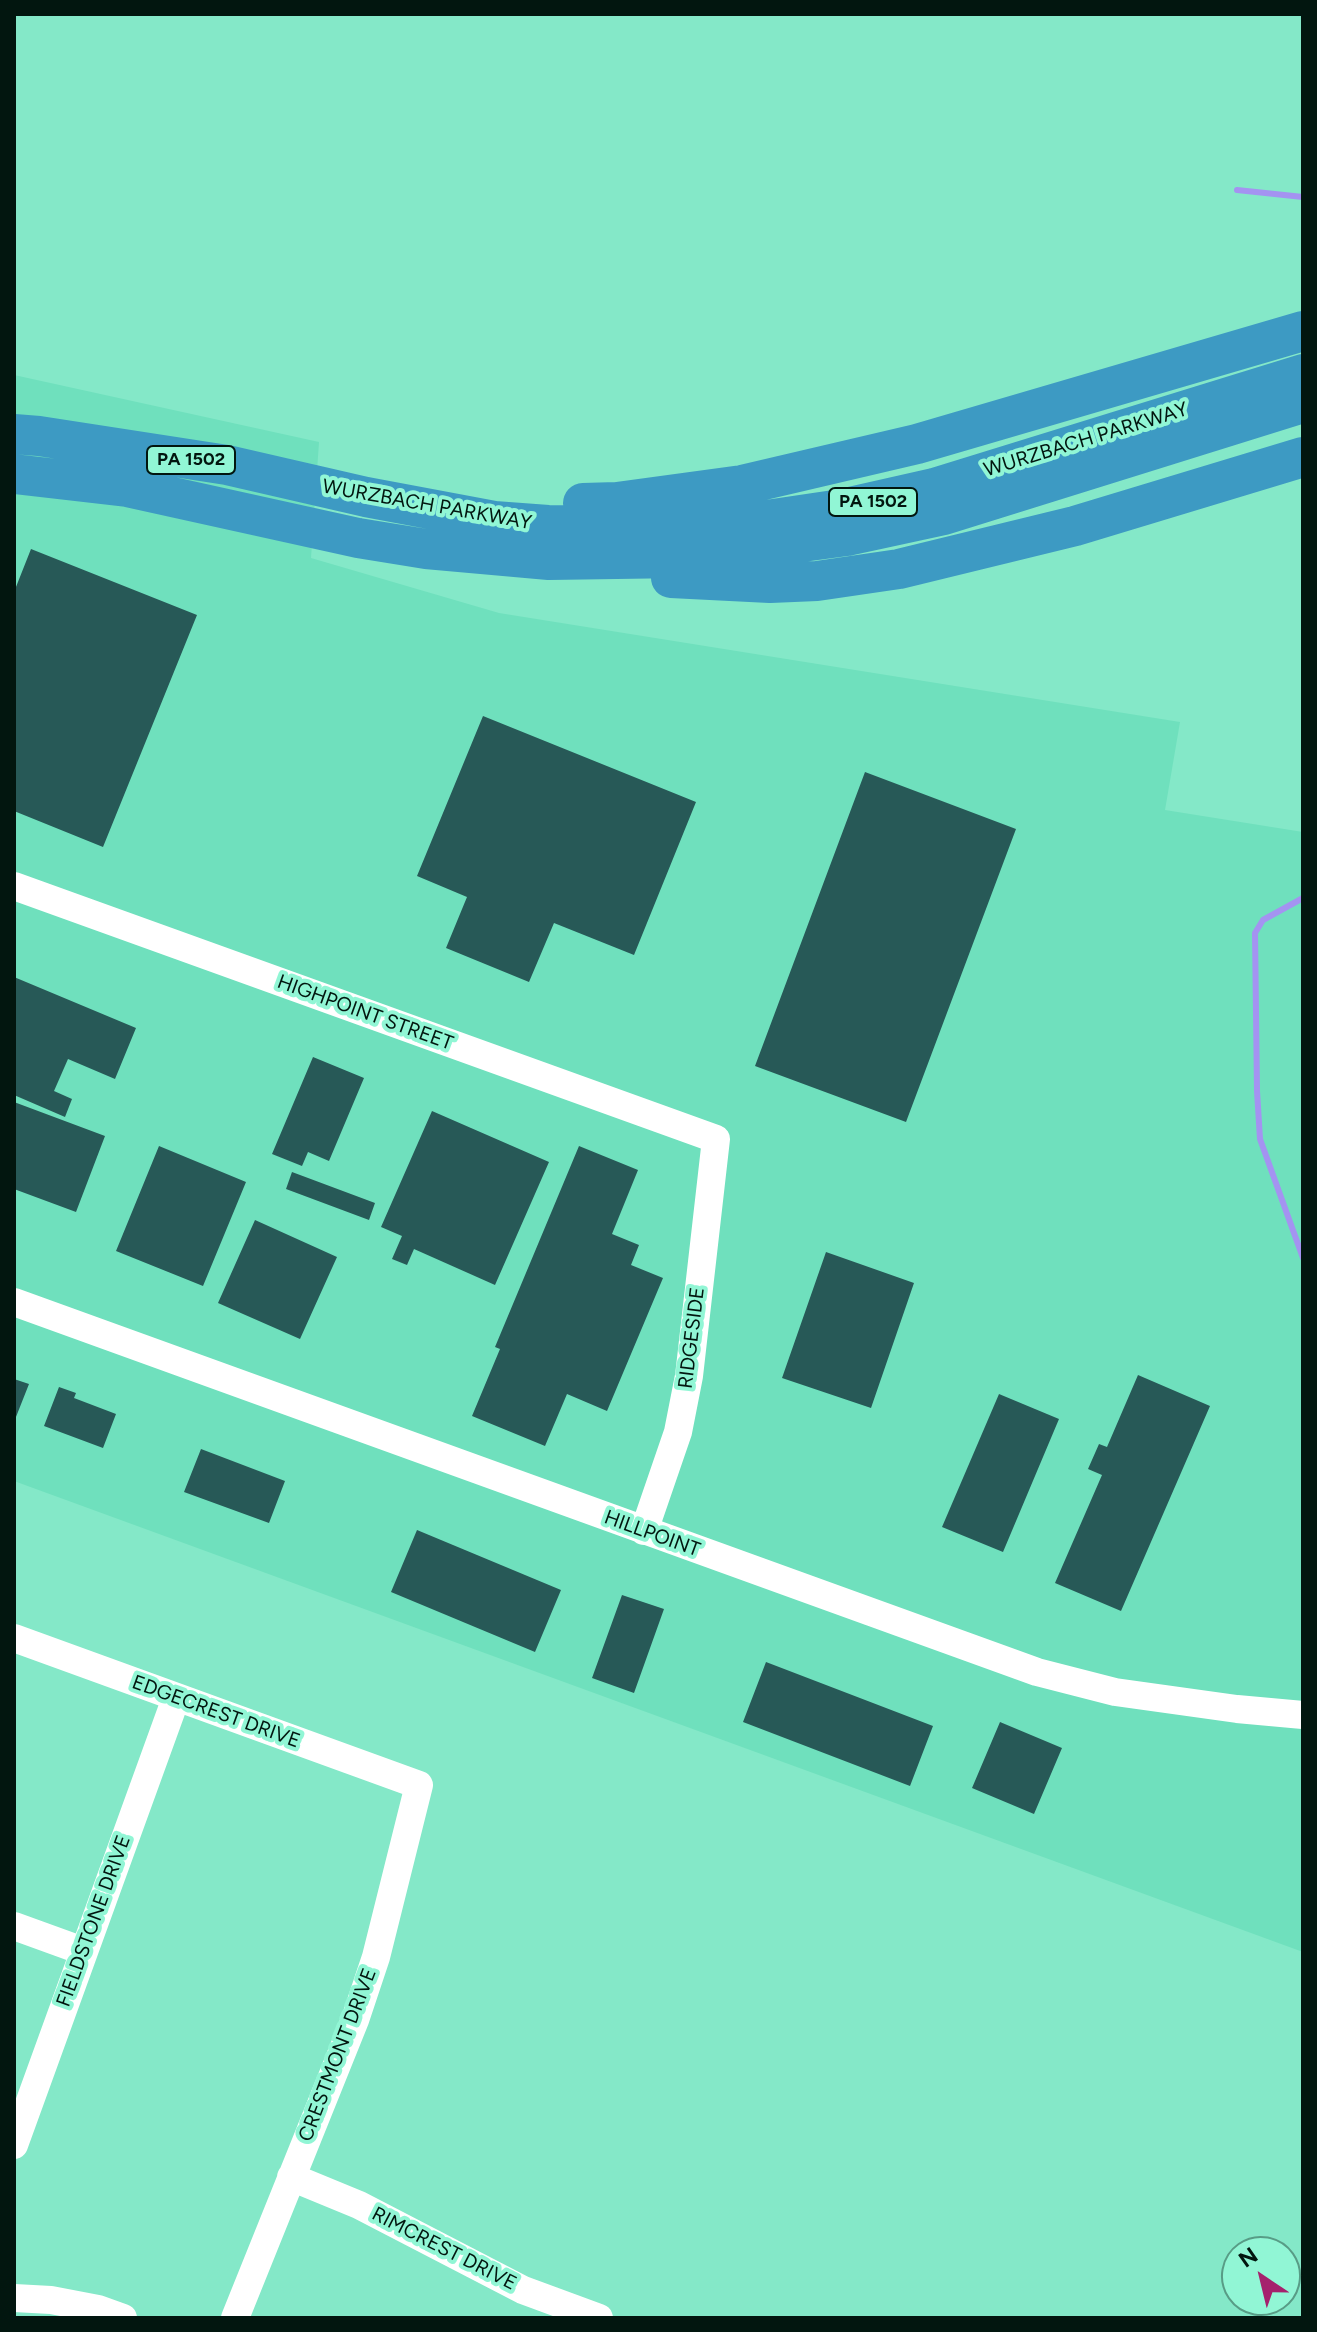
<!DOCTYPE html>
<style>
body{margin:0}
#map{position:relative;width:1317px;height:2332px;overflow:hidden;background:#84e8c8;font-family:Figtree,sans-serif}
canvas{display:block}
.frame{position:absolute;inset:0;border:16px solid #02160f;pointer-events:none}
.north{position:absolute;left:1221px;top:2236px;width:80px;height:80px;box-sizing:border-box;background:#91f6d5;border:2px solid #589c86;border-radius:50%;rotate:325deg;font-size:22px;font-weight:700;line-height:32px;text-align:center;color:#02160f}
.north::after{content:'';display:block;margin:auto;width:28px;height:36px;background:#a5216d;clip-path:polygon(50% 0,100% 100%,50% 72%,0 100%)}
</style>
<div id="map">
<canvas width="1317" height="2332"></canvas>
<div class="frame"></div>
<div class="north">N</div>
</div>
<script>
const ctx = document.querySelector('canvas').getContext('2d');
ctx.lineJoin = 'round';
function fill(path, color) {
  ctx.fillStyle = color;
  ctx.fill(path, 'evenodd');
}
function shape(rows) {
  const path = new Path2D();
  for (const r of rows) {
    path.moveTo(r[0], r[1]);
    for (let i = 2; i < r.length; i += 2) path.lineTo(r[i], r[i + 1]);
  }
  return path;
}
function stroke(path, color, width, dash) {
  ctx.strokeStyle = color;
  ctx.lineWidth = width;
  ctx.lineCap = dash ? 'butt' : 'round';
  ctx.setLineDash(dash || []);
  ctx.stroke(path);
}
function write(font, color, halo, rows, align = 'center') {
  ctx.font = font + ' Figtree,sans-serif';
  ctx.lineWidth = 8;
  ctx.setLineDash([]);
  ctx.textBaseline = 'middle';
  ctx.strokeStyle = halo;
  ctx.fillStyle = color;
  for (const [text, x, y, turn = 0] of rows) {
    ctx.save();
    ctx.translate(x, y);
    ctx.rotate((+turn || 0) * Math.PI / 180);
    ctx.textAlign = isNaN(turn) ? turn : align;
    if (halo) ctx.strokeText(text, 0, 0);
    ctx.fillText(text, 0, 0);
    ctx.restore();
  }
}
const built = shape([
 [14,375,319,442,311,558,499,613,1180,722,1165,810,1303,832,1303,1952,14,1481]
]);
const stream = shape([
 [1237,190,1303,197],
 [1303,898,1263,920,1255,933,1257,1091,1260,1139,1303,1258]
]);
const building = shape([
 [31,549,197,615,103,847,14,811,14,592],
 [483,716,696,802,634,955,554,923,529,982,446,948,467,897,417,876],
 [865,772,1016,829,906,1122,755,1066],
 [14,977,136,1028,115,1079,68,1059,54,1091,72,1099,65,1117,14,1095],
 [313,1057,364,1078,329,1161,308,1152,302,1166,272,1154],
 [14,1102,105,1136,76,1212,14,1189],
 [432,1111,549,1162,495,1285,414,1249,407,1265,392,1259,402,1236,381,1227],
 [159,1146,246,1182,203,1286,116,1251],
 [579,1146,638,1170,612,1234,639,1245,631,1265,663,1278,607,1411,567,1394,545,1446,472,1416,500,1349,495,1347],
 [292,1172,375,1203,369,1220,286,1189],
 [255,1220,337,1257,300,1339,218,1303],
 [826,1252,914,1283,871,1408,782,1378],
 [1138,1375,1210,1406,1121,1611,1055,1583,1102,1475,1088,1469,1099,1444,1107,1447],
 [14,1379,29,1384,14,1422],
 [59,1387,76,1393,74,1398,116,1414,103,1448,44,1426],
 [999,1394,1059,1419,1003,1552,942,1527],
 [201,1449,285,1481,269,1523,184,1492],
 [417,1530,561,1590,535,1652,391,1592],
 [622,1595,664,1609,634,1693,592,1678],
 [766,1662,933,1726,910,1786,743,1722],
 [1000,1722,1062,1748,1034,1814,972,1788]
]);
const minor = shape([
 [14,886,716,1139,689,1376,678,1432,644,1531],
 [14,1302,1037,1672,1115,1692,1237,1709,1303,1715],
 [14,1638,419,1785,376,1957,355,2020,235,2318],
 [14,1926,83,1951],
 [14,2145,176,1698],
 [291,2177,359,2205,523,2290,599,2318],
 [14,2298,51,2300,98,2309,123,2318]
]);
const highway = shape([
 [14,434,39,436,227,465,366,497,494,521,548,525,684,527,753,522,841,509,934,488,1303,374],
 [14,474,127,487,358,538,426,549,549,560,683,558,847,536,944,515,1303,403],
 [583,503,617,502,742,485,917,444,1303,331],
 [671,578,770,583,817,581,899,569,1075,526,1303,457]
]);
const shields = [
 [191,460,88],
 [873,502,88]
];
const shieldNames = [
 ["PA 1502",191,460],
 ["PA 1502",873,502]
];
const streetNames = [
 ["WURZBACH PARKWAY",1086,440,-17],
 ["WURZBACH PARKWAY",427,505,10],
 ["HIGHPOINT STREET",365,1013,20],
 ["RIDGESIDE",692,1338,-83],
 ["HILLPOINT",652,1534,20],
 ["EDGECREST DRIVE",216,1712,20],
 ["FIELDSTONE DRIVE",94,1921,-70],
 ["CRESTMONT DRIVE",338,2055,-69],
 ["RIMCREST DRIVE",444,2249,27]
];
fill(built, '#6fe0bd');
stroke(stream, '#a493f1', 6);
fill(building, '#275957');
stroke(minor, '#fff', 28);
stroke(highway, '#3d9ac3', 40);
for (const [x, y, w] of shields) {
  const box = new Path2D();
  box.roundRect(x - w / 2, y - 14, w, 28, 6);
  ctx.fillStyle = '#91f6d5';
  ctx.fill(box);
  stroke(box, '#02160f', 2);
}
write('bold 18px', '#02160f', null, shieldNames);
write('20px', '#02160f', '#91f6d5', streetNames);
</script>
